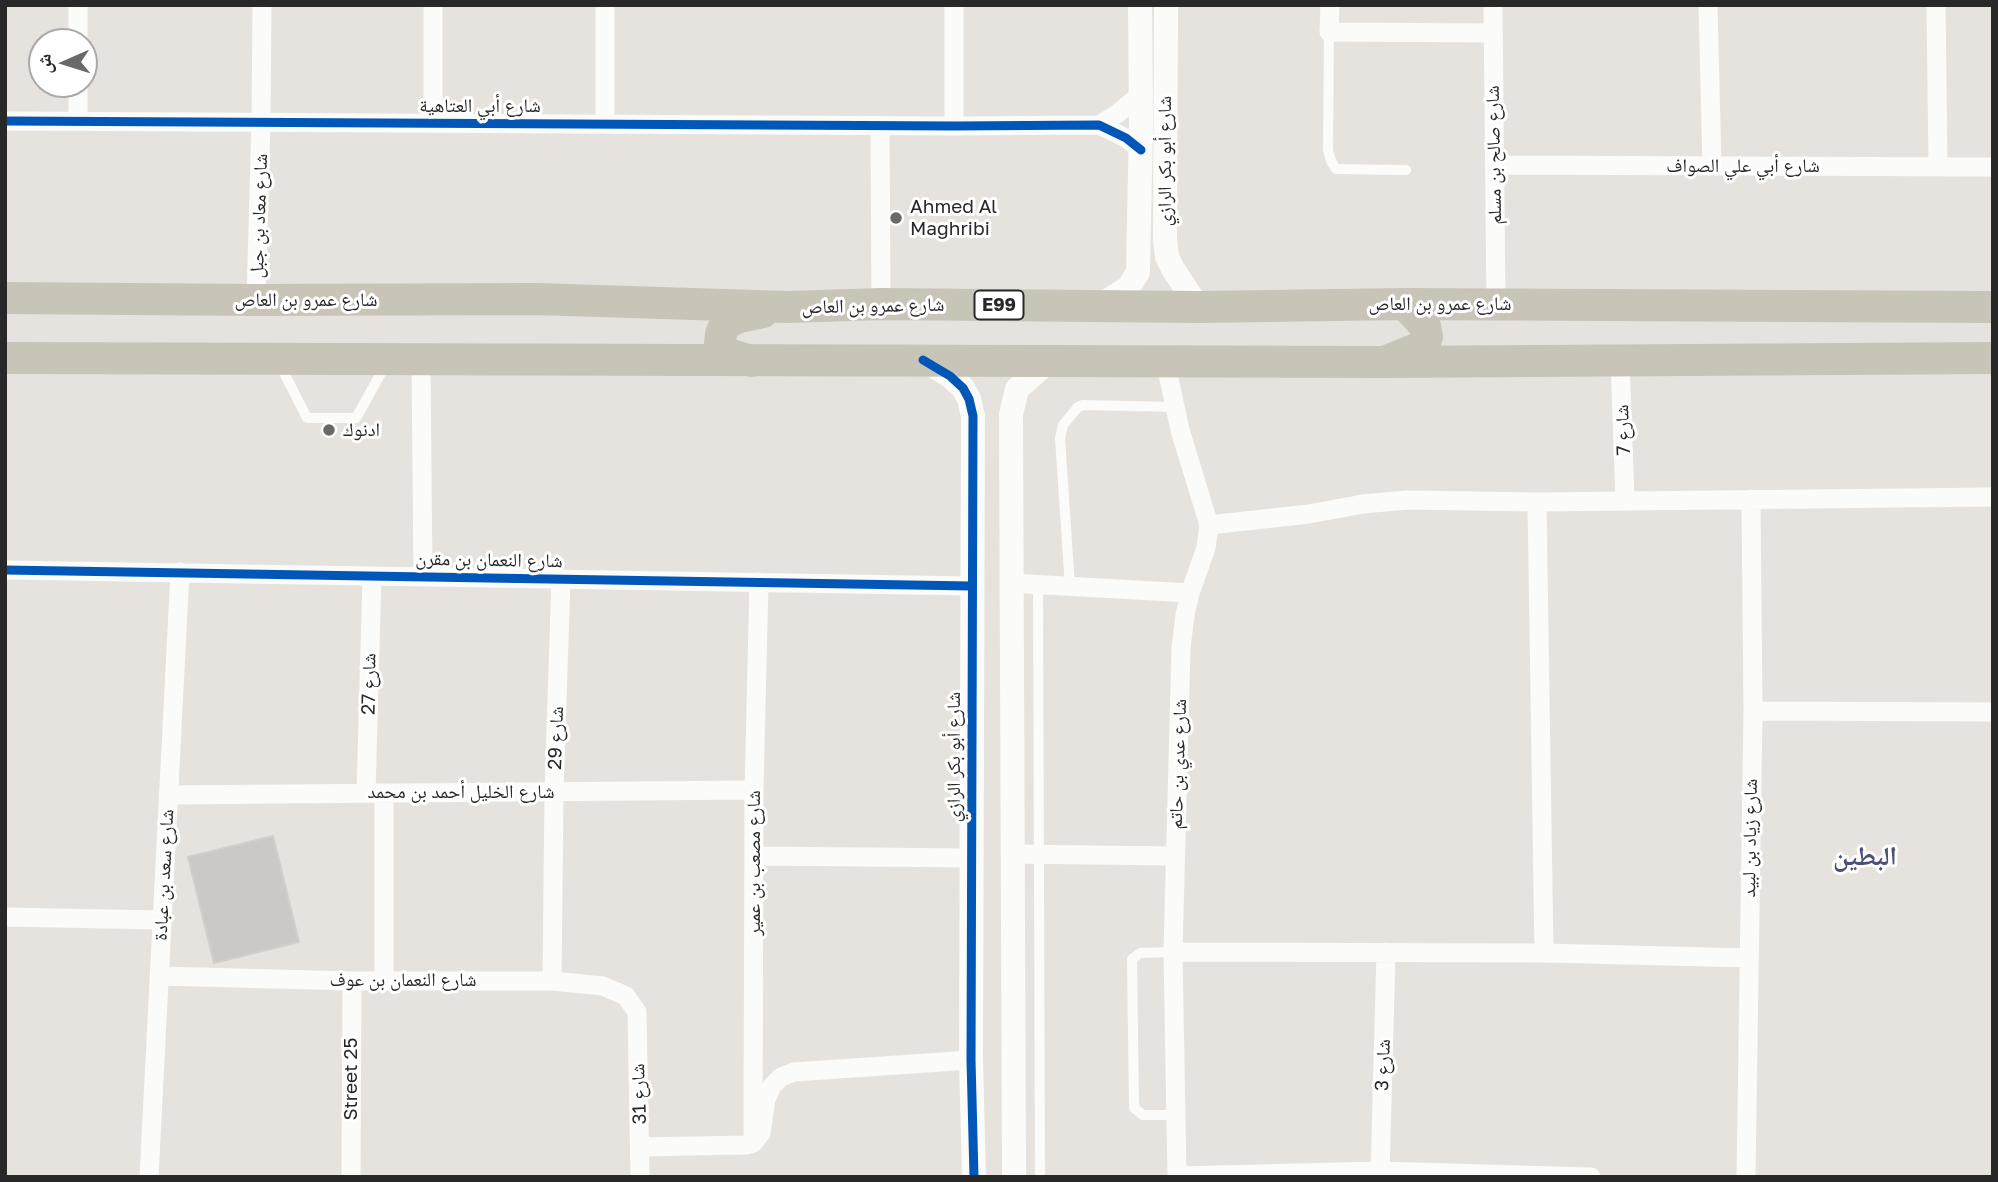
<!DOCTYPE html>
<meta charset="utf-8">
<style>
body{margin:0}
#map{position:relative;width:1998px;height:1182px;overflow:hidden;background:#e6e3de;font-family:"Golos Text","Noto Naskh Arabic",sans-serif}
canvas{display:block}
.frame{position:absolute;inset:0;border:7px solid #282828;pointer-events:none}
.north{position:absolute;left:28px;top:28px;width:70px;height:70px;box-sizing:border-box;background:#fff;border:2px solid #a9a9a9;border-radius:50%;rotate:267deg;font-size:19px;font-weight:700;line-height:28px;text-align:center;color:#282828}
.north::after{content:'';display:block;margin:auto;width:24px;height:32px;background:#6a6968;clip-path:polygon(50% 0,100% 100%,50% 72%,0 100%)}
</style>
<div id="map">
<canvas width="1998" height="1182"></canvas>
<div class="frame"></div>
<div class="north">ش</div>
</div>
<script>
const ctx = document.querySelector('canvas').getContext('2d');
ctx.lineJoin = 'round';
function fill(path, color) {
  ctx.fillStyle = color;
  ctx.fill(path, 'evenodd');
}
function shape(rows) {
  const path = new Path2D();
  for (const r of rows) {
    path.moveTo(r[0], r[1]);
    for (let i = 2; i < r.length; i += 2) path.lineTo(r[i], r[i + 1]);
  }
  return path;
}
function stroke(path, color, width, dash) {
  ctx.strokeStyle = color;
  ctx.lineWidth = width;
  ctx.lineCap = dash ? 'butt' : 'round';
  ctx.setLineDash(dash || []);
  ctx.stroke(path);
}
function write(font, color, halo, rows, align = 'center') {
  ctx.font = font + ' "Golos Text","Noto Naskh Arabic",sans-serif';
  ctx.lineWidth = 6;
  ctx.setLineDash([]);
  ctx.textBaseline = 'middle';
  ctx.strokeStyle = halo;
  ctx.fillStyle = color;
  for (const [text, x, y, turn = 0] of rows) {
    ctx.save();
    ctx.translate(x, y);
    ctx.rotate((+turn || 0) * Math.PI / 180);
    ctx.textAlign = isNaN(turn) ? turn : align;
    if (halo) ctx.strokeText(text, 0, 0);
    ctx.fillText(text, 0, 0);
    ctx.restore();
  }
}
const building = shape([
 [273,836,299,942,214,963,188,857,273,836]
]);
const service = shape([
 [1329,32,1328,150,1331,161,1336,169,1406,170],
 [279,363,307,418,356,418,385,366],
 [1038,586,1040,1177],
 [1070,587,1060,438,1063,425,1078,407,1083,405,1174,407],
 [1173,952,1140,953,1132,959,1134,1108,1143,1115,1175,1115]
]);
const minor = shape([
 [1330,5,1329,32,1493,33],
 [1493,5,1496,304],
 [1708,5,1712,166],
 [1936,5,1938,167],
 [78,42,78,5],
 [5,121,954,126,1099,125,1126,138,1141,150],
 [78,121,78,84],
 [433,123,433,5],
 [605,124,605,5],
 [1099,125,1117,114,1141,94],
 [880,126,881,304],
 [954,126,954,5],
 [1494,165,1993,167],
 [256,300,261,122,262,5],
 [421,360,423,577],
 [1165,360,1180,430,1209,525,1206,548,1190,593,1185,615,1181,648,1173,952,1177,1177],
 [1620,360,1625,500],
 [1537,502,1544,953],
 [1209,525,1309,514,1363,504,1407,500,1537,502,1993,497],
 [5,570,971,586],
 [1010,583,1190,593],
 [1753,711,1993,712],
 [366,793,372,576],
 [168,795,754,790],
 [1011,854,1175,856],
 [755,856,972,858],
 [5,917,162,920],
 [1173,952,1544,953,1748,958],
 [159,976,352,981,552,981,603,986,626,996,637,1012,640,1177],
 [384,981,384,793],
 [552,981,554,791,561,579],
 [753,1143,754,790,759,582],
 [640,1147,746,1145,753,1143,761,1133,766,1099,772,1086,781,1077,794,1072,971,1060],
 [1177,1176,1379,1171,1591,1177],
 [149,1177,180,572],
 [351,1177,352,981],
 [1380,1177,1386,952],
 [1746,1177,1753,711,1751,499]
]);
const tertiary = shape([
 [1166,5,1165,240,1167,257,1173,269,1198,307],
 [1099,306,1128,288,1138,272,1141,125,1140,5],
 [924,360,950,376,963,388,969,399,973,416,971,1060,974,1177],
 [1014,1177,1011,414,1017,389,1050,360]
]);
const primary = shape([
 [5,298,256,300,536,299,788,307,881,304,1198,307,1405,304,1993,307],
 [5,358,1385,362,1993,358],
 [1389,360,1421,347,1427,337,1425,326,1405,304],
 [751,361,725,353,720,344,721,334,725,324,739,317,763,312]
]);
const cycleway = shape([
 [5,121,954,126,1099,125,1126,138,1141,150],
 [923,360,950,376,963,388,969,399,973,416,971,1060,974,1177],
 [5,570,971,586]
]);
const markers = [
 [896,218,7,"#6a6968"],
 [329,430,7,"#6a6968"]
];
const shields = [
 [999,305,49]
];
const shieldNames = [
 ["E99",999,305]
];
const streetNames = [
 ["شارع أبي العتاهية",480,106],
 ["شارع صالح بن مسلم",1494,155,-91],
 ["شارع أبو بكر الرازي",1165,161,-90],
 ["شارع أبي علي الصواف",1743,166],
 ["شارع معاد بن جبل",259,216,-88],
 ["شارع عمرو بن العاص",306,300],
 ["شارع عمرو بن العاص",1440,304],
 ["شارع عمرو بن العاص",873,306,-1],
 ["شارع 7",1623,430,-92],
 ["شارع النعمان بن مقرن",489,560,1],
 ["شارع 27",369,684,-89],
 ["شارع 29",556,738,-88],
 ["شارع أبو بكر الرازي",954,757,-90],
 ["شارع عدي بن حاتم",1178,764,-88],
 ["شارع الخليل أحمد بن محمد",461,792],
 ["شارع زياد بن لبيد",1750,838,-89],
 ["شارع مصعب بن عمير",754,863,-90],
 ["شارع سعد بن عبادة",164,875,-87],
 ["شارع النعمان بن عوف",403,980],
 ["شارع 3",1383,1065,-88],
 ["Street 25",351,1079,-90],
 ["شارع 31",639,1094,-92]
];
const poiNames = [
 ["Ahmed Al",910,207],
 ["Maghribi",910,229],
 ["ادنوك",343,430]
];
const districtNames = [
 ["البطين",1865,857]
];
fill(building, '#cbc9c5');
stroke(building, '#d1cfca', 2);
stroke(service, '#fbfbfa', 10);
stroke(minor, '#fbfbfa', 19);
stroke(tertiary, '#fbfbfa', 24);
stroke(primary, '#c8c4b8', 32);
stroke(cycleway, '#0057b8', 9);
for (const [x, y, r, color] of markers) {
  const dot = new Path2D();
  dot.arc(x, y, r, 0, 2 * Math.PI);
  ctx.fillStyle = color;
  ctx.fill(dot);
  stroke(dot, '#fff', 2.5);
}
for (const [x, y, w] of shields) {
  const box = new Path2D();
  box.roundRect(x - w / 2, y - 14.5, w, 29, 5);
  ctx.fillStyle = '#fff';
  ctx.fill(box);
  stroke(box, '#282828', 2);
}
write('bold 18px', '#282828', null, shieldNames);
write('19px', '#282828', '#fff', streetNames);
write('19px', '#282828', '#fff', poiNames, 'left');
write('bold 26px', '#4b5077', '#fff', districtNames);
</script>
